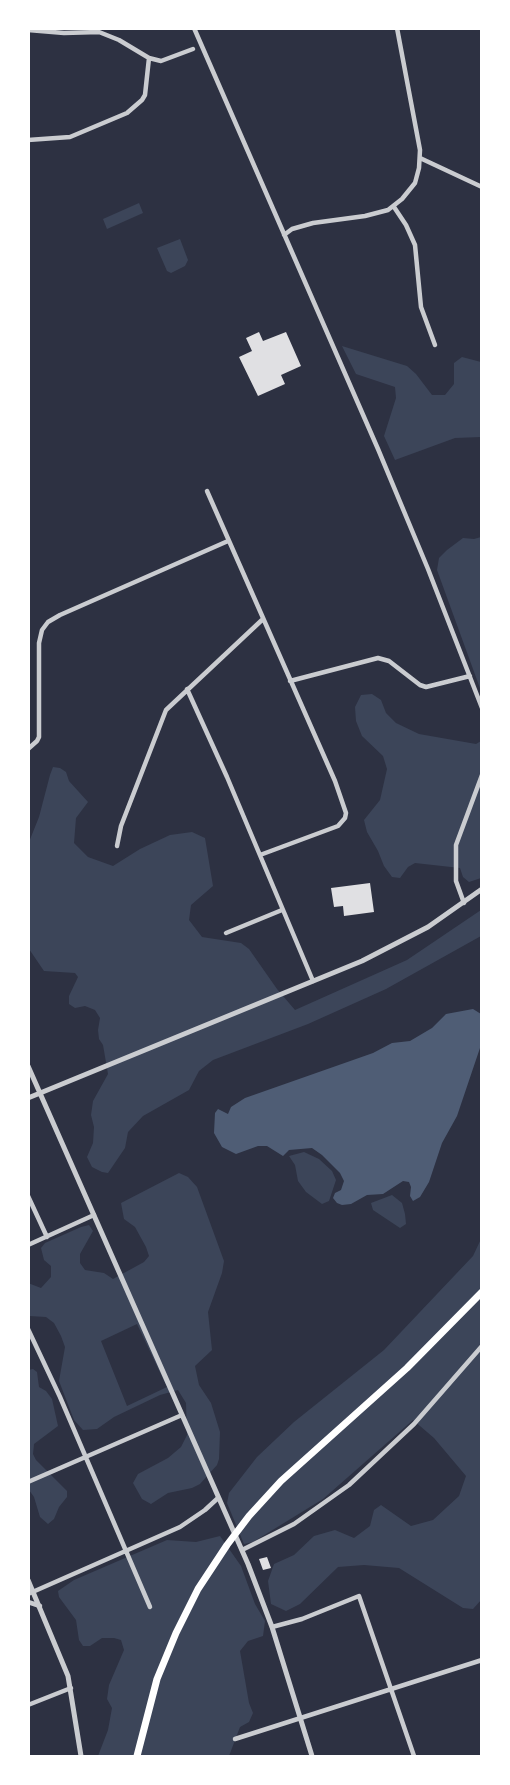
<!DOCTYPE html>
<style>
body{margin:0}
#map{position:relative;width:510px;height:1785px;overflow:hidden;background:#2d3142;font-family:"Sofia Sans Condensed",sans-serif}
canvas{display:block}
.frame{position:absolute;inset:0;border:30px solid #fff;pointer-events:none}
</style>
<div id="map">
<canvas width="510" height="1785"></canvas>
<div class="frame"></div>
</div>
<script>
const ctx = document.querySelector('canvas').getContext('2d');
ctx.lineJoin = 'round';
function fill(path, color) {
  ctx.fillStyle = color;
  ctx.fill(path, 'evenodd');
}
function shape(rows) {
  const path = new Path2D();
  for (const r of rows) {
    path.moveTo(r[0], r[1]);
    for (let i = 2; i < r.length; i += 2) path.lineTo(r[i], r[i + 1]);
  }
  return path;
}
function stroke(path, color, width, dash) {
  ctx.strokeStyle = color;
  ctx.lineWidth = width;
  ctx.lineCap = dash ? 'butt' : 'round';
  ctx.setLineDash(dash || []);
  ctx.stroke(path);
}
const green = shape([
 [139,203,143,213,107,229,103,219],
 [180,239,188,260,185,266,171,273,167,271,157,248],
 [342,346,407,366,416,374,432,395,445,395,454,384,454,363,462,357,481,362,481,437,455,438,395,460,384,436,396,398,395,387,356,374],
 [481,537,482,537,481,691,437,570,439,558,447,550,463,538,474,539],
 [372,694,381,700,386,713,396,723,419,734,476,744,481,741,481,878,469,882,463,877,460,868,415,863,408,867,400,878,392,877,384,866,378,851,367,832,364,820,380,800,387,769,383,756,362,736,356,721,355,707,361,695],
 [53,767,60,768,66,772,69,781,88,802,76,818,74,843,88,857,113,866,140,849,170,835,192,832,205,838,213,886,191,905,189,920,202,937,241,943,249,949,277,989,295,1010,407,960,481,910,481,936,386,989,308,1024,213,1060,199,1071,189,1090,143,1116,128,1132,125,1148,108,1173,102,1172,92,1167,87,1157,93,1143,94,1127,91,1115,93,1101,108,1074,103,1045,99,1039,98,1030,100,1018,95,1010,85,1006,75,1008,69,1004,69,996,78,977,75,973,44,971,29,949,29,842,39,817,50,775],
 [304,1152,319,1159,332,1171,336,1180,329,1201,322,1204,306,1192,298,1181,295,1165,289,1156],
 [179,1173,188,1177,197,1187,224,1261,222,1273,208,1312,212,1350,195,1366,199,1385,211,1403,220,1432,219,1459,217,1465,200,1484,192,1488,168,1493,151,1504,142,1499,133,1483,138,1474,168,1458,181,1447,187,1435,186,1403,178,1390,160,1395,114,1417,97,1429,83,1430,74,1420,59,1381,65,1347,61,1336,54,1323,46,1317,29,1316,28,1283,41,1288,51,1277,51,1266,44,1260,41,1248,45,1243,81,1227,89,1225,93,1231,80,1254,80,1263,85,1270,104,1273,113,1279,144,1262,149,1256,146,1247,135,1227,124,1219,121,1203],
 [137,1324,167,1387,127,1406,101,1341],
 [392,1195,402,1203,405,1214,406,1224,400,1228,373,1210,371,1203],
 [481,1239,482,1599,473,1609,463,1608,399,1568,364,1565,338,1567,300,1604,286,1611,271,1604,268,1581,274,1564,294,1555,314,1536,335,1530,354,1538,370,1526,374,1510,381,1505,411,1526,433,1520,459,1496,466,1476,434,1438,413,1420,323,1499,253,1542,244,1544,227,1503,229,1493,257,1457,294,1422,384,1350,473,1256],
 [33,1369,37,1372,39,1387,46,1391,52,1399,58,1426,34,1444,33,1454,36,1460,67,1491,67,1497,59,1507,54,1519,48,1524,40,1517,34,1497,29,1490,28,1370],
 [220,1536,241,1566,255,1604,265,1621,263,1636,248,1641,240,1651,249,1703,253,1713,249,1722,240,1727,229,1756,98,1756,108,1730,112,1708,107,1699,109,1685,124,1650,121,1640,114,1638,102,1638,90,1646,83,1646,79,1640,76,1620,59,1597,58,1591,74,1580,167,1540,196,1542]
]);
const water = shape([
 [473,1009,481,1014,481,1045,457,1116,442,1143,429,1182,420,1197,413,1201,410,1196,411,1187,409,1182,403,1181,383,1194,367,1195,351,1204,342,1205,337,1203,333,1198,335,1193,341,1190,344,1181,340,1173,322,1155,312,1148,289,1150,283,1156,267,1146,258,1146,236,1154,222,1147,214,1133,215,1113,218,1109,228,1114,231,1107,245,1098,373,1053,392,1043,410,1041,432,1028,446,1014]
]);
const building = shape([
 [259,332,263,341,286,332,301,366,281,375,285,384,258,396,239,357,252,351,246,338],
 [370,883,374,912,344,916,343,906,334,907,331,888],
 [267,1557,271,1568,263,1570,259,1559]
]);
const minor = shape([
 [194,28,378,449,428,569,482,708],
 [28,30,64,33,99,32,119,40,149,58,161,61,193,49],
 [28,140,70,137,127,113,142,100,145,95,149,58],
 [420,158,482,187],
 [394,207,406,225,415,245,421,307,435,345],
 [284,235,292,229,313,223,365,216,388,210,402,199,415,183,419,168,420,150,397,28],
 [207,491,335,781,346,813,345,818,338,826,260,855],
 [290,681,378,658,389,661,420,685,426,687,470,676],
 [187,689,227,777,313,981],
 [28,749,37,741,39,737,39,643,42,630,48,622,60,615,228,541],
 [117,846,121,826,166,710,263,619],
 [464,903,456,881,456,845,482,775],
 [226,933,282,910],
 [28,1196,47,1237],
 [28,1245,94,1215],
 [28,1329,60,1397,150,1607],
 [28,1482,182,1415],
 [242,1550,294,1524,349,1485,414,1424,482,1346],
 [28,1594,180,1527,205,1510,218,1498],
 [28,1602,40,1606],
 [272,1627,302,1619,359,1596,414,1756],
 [28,1705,71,1688],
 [235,1739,482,1660]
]);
const tertiary = shape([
 [28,1066,248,1564,272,1627,312,1756],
 [28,1098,362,961,428,927,482,889],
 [28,1580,68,1676,81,1756]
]);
const trunk = shape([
 [137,1756,157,1679,176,1633,198,1589,227,1545,249,1516,281,1481,407,1368,482,1292]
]);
fill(green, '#3c4559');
fill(water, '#4f5d75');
fill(building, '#e0e0e3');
stroke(minor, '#caccd0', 4.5);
stroke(tertiary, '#caccd0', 5);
stroke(trunk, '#fff', 7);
</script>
